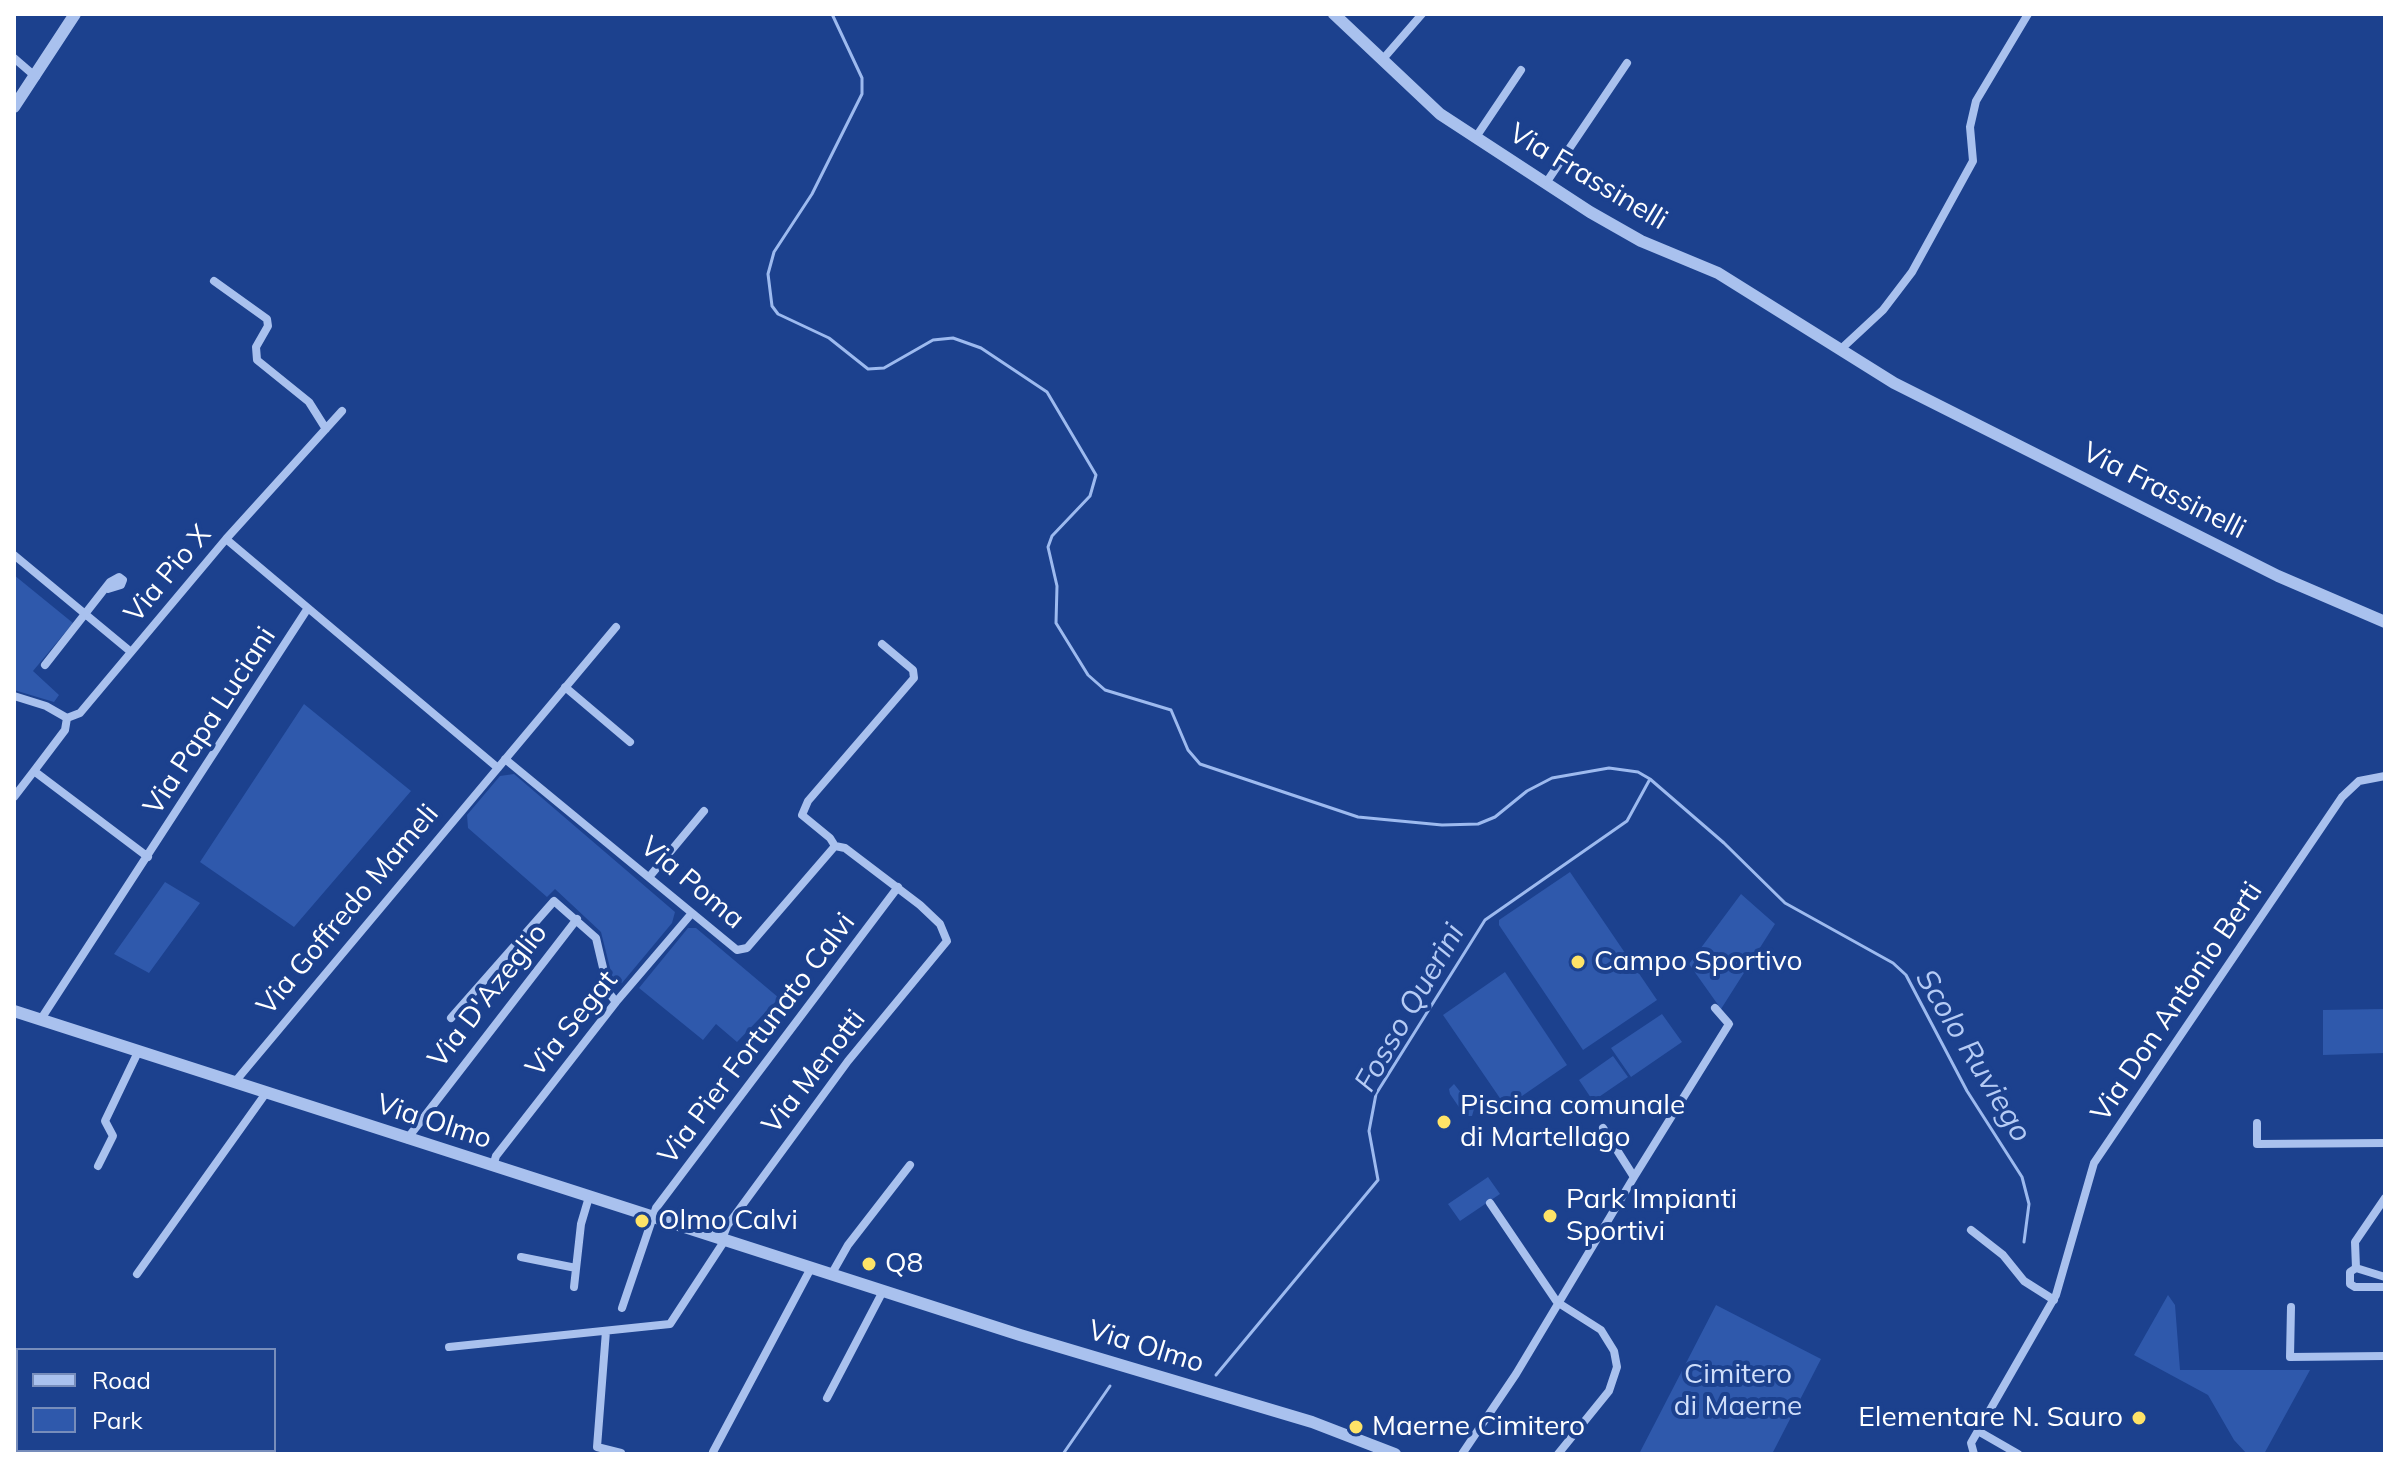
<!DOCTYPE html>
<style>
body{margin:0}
#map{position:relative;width:2399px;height:1468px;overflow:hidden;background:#1c418e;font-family:Mulish,sans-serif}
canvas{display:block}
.frame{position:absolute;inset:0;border:16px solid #fff;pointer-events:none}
.legend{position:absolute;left:16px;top:1348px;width:260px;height:104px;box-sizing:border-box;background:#1c418e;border:2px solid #778dbb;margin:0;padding:10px 14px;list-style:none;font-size:24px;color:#fff}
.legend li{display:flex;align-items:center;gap:16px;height:40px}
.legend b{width:40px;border:2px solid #778dbb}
</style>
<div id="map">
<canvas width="2399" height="1468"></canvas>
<div class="frame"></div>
<ul class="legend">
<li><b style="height:10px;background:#a9c1ee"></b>Road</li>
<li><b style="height:22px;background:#2f59ac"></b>Park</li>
</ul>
</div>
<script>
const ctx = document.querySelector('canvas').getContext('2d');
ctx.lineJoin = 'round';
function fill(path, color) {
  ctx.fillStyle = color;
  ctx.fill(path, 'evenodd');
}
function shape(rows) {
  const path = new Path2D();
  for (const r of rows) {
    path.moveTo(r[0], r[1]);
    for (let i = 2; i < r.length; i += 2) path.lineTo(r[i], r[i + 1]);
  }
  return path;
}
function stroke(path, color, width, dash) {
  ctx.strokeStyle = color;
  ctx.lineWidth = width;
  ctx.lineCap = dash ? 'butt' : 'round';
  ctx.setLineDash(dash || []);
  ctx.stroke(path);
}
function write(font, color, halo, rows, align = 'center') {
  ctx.font = font + ' Mulish,sans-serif';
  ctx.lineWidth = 8;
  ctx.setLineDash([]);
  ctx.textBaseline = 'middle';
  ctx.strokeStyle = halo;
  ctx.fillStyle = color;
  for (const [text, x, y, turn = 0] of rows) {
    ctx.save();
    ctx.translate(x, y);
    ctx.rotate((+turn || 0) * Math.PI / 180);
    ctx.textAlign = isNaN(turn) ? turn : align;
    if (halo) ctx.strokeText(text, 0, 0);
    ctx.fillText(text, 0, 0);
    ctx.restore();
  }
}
const green = shape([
 [14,575,73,623,33,671,59,695,54,702,14,690],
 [304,704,411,791,294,927,200,862],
 [514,774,675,912,672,923,622,983,613,980,601,932,555,889,547,897,468,828,467,815,500,776],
 [1570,872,1657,1000,1583,1050,1499,925,1499,920],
 [165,882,200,903,149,973,114,954],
 [1741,894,1775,924,1721,1009,1689,964],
 [688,928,696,928,779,998,737,1042,716,1024,703,1040,639,988],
 [1505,972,1567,1065,1506,1107,1443,1015],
 [2385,1009,2385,1053,2323,1055,2323,1010],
 [1662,1014,1682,1042,1631,1077,1611,1048],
 [1613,1056,1628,1077,1593,1101,1579,1080],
 [1454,1084,1474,1109,1472,1116,1465,1116,1450,1094,1449,1089],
 [1488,1177,1500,1194,1460,1221,1448,1204],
 [2168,1295,2175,1305,2180,1370,2310,1370,2264,1454,2247,1454,2234,1440,2208,1395,2134,1355],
 [1716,1305,1821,1359,1772,1454,1639,1454]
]);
const stream = shape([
 [832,14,862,78,862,94,812,194,774,252,768,274,772,306,778,314,829,338,868,369,884,368,933,340,953,338,981,348,1047,392,1096,475,1090,496,1052,536,1048,547,1057,586,1056,623,1088,675,1105,690,1171,710,1188,750,1200,764,1358,817,1442,825,1478,824,1495,817,1527,791,1552,778,1609,768,1638,772,1650,779,1724,843,1785,903,1893,963,1906,975,1967,1091,2022,1177,2029,1204,2024,1242],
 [1216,1375,1378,1180,1369,1131,1376,1094,1485,920,1627,821,1650,779],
 [1063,1454,1110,1386]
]);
const minor = shape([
 [14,58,36,77],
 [1383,59,1422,14],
 [1476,137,1521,70],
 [1546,183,1627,63],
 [214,281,267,319,268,326,256,347,257,360,309,402,326,429],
 [1841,349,1883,310,1912,272,1973,161,1970,127,1976,101,2028,14],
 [226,539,498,768],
 [14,555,131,652],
 [45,665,110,582,119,577,123,580,121,585,108,589],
 [565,687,630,742],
 [14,696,46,706,67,718],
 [67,718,80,713,226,539,342,411],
 [67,718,65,730,34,771,148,857],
 [505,759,737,950,747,948,835,846],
 [14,797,34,771],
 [650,876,704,811],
 [451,1018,554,901,596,938,609,993,616,1002],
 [41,1019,308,608],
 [234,1083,616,627],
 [2257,1123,2257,1144,2385,1143],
 [407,1139,577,919],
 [98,1166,113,1136,105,1121,138,1052],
 [493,1166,496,1156,616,1002,692,913],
 [1634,1177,1729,1024,1715,1008],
 [2385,1198,2355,1242,2356,1268,2350,1272,2350,1284,2355,1287,2385,1287],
 [1490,1203,1557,1302,1601,1330,1614,1351,1617,1367,1609,1391,1558,1454],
 [1971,1230,2003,1255,2024,1281,2054,1300],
 [722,1239,727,1226,848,1061,947,941,940,924,920,905,845,848,835,846,830,838,802,815,808,801,914,678,913,670,882,644],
 [521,1257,576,1268],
 [2356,1268,2385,1277],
 [137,1274,266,1093],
 [831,1275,848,1245,910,1165],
 [574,1287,581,1224,589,1197],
 [2291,1307,2290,1357,2385,1356],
 [622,1308,656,1208,898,887],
 [606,1331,597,1447,621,1453],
 [449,1347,670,1324,725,1240],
 [827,1398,883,1291],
 [1978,1431,2018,1454],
 [713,1452,811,1268],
 [1462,1454,1516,1374,1634,1177,1603,1128],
 [1974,1454,1971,1443,2056,1295,2094,1163,2342,797,2359,781,2385,776]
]);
const tertiary = shape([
 [1334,14,1440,114,1590,212,1641,241,1718,273,1894,383,2278,576,2385,622],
 [14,107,75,14],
 [14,1011,1020,1335,1312,1422,1395,1454]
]);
const markers = [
 [1578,962,8,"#fee367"],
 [1444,1122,8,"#fee367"],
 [1550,1216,8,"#fee367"],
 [642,1221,8,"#fee367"],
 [869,1264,8,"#fee367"],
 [2139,1418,8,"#fee367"],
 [1356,1427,8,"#fee367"]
];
const streetNames = [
 ["Via Frassinelli",1588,177,31],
 ["Via Frassinelli",2164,491,27],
 ["Via Pio X",168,574,-50],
 ["Via Papa Luciani",210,721,-57],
 ["Via Poma",692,883,40],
 ["Via Goffredo Mameli",348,910,-50],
 ["Via D'Azeglio",488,996,-52],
 ["Via Don Antonio Berti",2177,1002,-56],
 ["Via Segat",572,1024,-51],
 ["Via Pier Fortunato Calvi",757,1039,-53],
 ["Via Menotti",814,1072,-52],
 ["Via Olmo",434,1122,18],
 ["Via Olmo",1146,1347,17]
];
const poiNames = [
 ["Campo Sportivo",1594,962],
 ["Piscina comunale",1460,1106],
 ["di Martellago",1460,1138],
 ["Park Impianti",1566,1200],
 ["Sportivi",1566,1232],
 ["Olmo Calvi",658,1221],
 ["Q8",885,1264],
 ["Elementare N. Sauro",2123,1418,"right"],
 ["Maerne Cimitero",1372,1427]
];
const parkNames = [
 ["Cimitero",1738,1375],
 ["di Maerne",1738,1407]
];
const waterNames = [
 ["Fosso Querini",1410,1008,-60],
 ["Scolo Ruviego",1973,1056,59]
];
fill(green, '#2f59ac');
stroke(stream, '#9dbaef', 3);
stroke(minor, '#a9c1ee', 8);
stroke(tertiary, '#a9c1ee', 12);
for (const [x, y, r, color] of markers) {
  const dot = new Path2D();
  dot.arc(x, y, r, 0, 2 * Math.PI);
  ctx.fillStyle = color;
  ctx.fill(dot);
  stroke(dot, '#1c418e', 3);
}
write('28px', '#fff', '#1c418e', streetNames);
write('28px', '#fff', '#1c418e', poiNames, 'left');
write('28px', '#cfdefa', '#1c418e', parkNames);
write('italic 30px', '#b5cbf5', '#1c418e', waterNames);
</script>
